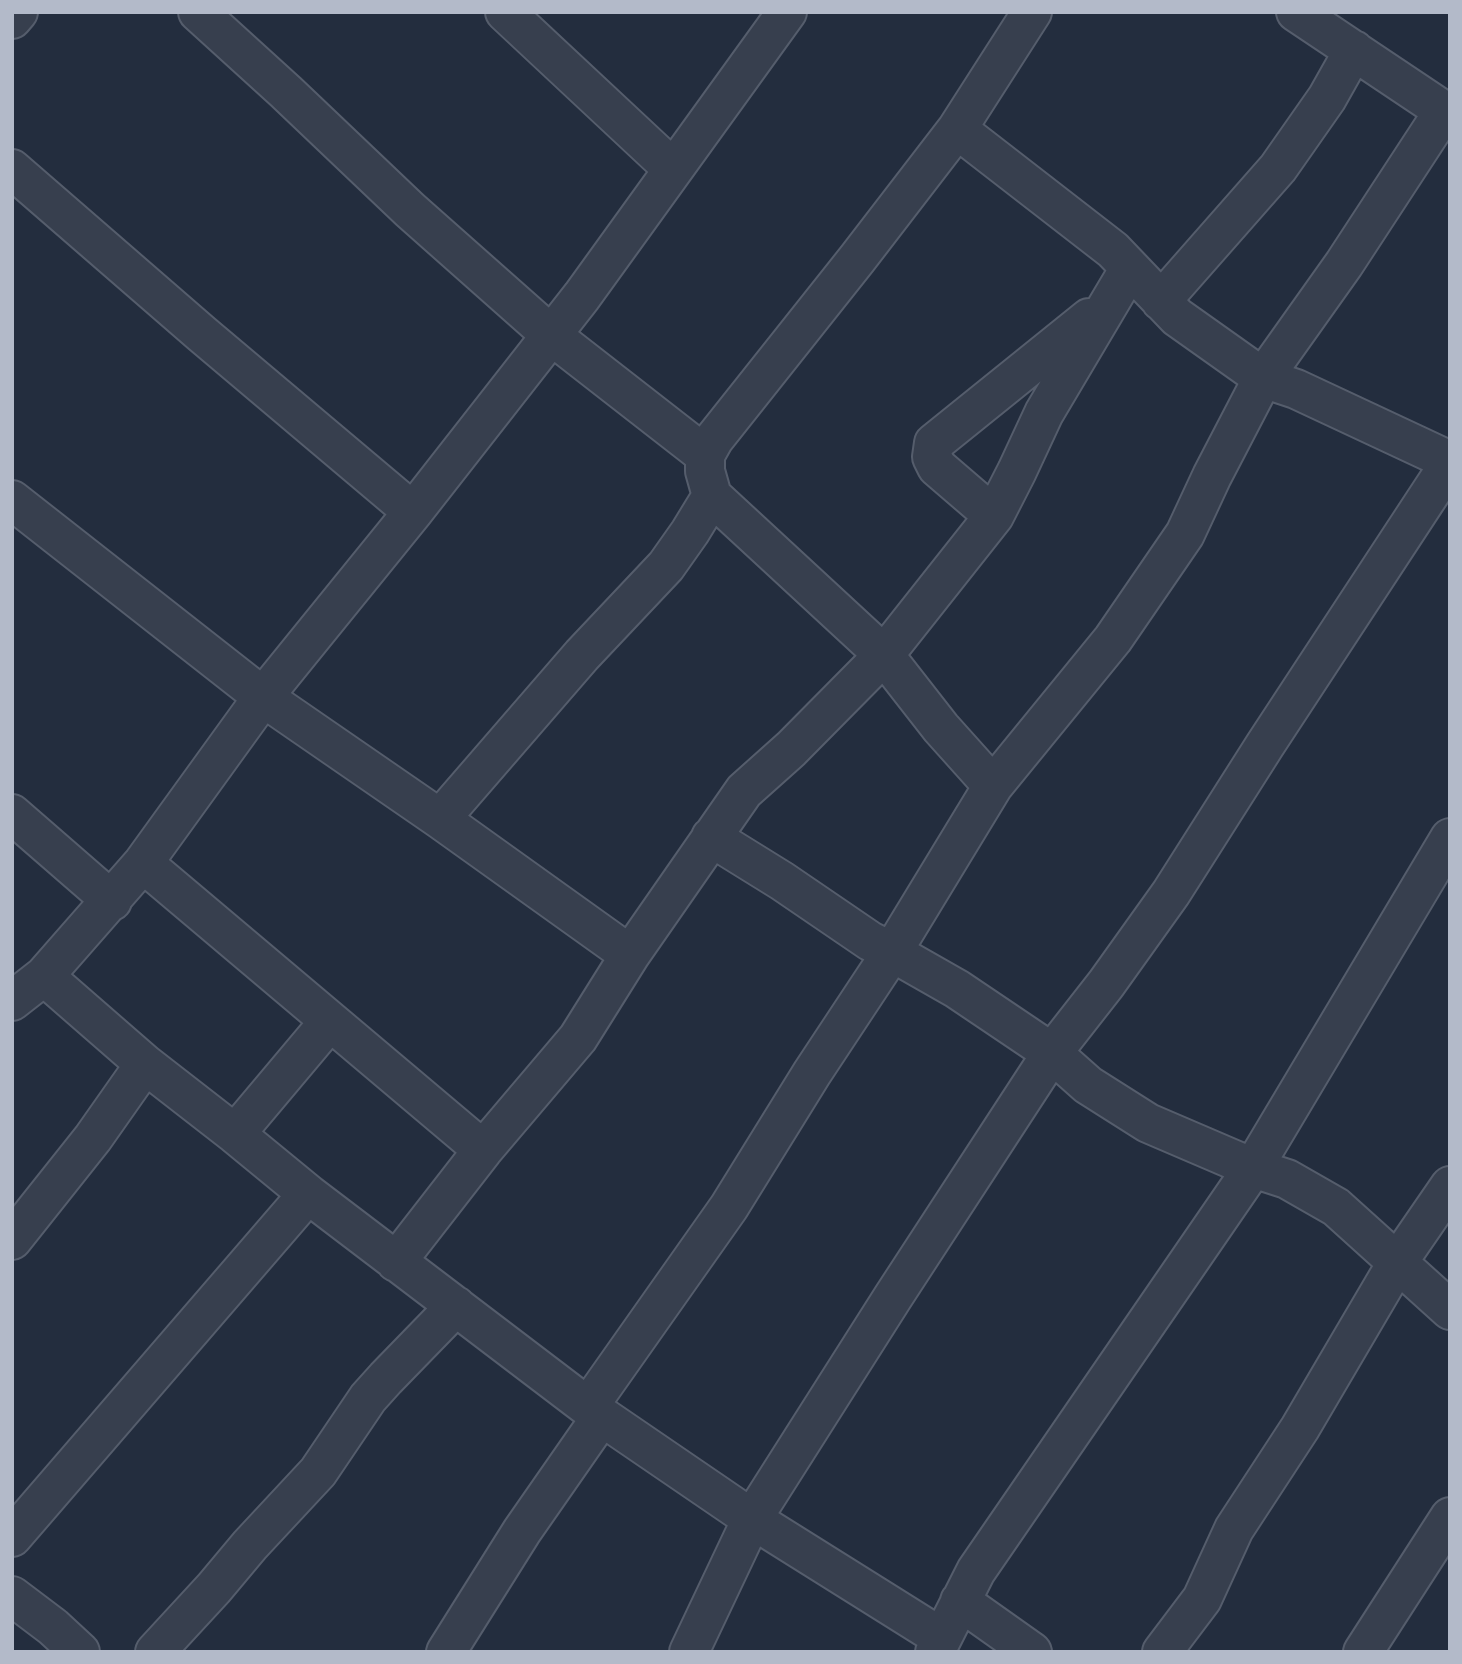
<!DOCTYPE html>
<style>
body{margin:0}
#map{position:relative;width:1462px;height:1664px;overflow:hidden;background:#232d3e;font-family:"Fira Sans Condensed",sans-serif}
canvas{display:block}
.frame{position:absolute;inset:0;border:14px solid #b3bac9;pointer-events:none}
</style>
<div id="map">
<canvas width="1462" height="1664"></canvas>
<div class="frame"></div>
</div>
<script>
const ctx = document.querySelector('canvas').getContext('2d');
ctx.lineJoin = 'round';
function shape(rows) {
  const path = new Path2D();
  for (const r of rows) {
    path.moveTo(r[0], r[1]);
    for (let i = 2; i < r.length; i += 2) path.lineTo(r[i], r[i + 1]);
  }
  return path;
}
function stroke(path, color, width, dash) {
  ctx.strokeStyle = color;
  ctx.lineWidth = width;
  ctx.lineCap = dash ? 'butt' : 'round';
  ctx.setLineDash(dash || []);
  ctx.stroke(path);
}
const minor = shape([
 [198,12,286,92,410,210,551,335,705,455],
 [505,12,673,169],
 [1296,12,1450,115],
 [12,19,18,12],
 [957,129,1113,250,1177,317,1263,378,1296,389,1450,461],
 [12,169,202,334,413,512],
 [1161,301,1278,168,1327,98,1354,50],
 [712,496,884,655,941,728,993,786],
 [12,500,263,697,440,819,630,955],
 [994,516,937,467,932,457,934,443,1089,318],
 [12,814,112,901],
 [440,819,582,655,666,566,690,532,712,496,705,471,705,455,714,439,857,259,957,129,1032,12],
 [711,837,782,881,870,941,892,952,957,989,1052,1053,1088,1085,1148,1123,1253,1168,1287,1179,1336,1207,1450,1310],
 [143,863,483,1150],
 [44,976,145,1064,235,1134,308,1194,588,1407,752,1519,942,1638],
 [12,1001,44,976,143,863,263,697,413,512,582,296,787,12],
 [235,1134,330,1021],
 [12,1240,93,1138,145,1064],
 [396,1262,483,1150,578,1038,630,955,744,791,791,749,884,655,994,516,1017,471,1044,413,1130,268],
 [588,1407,729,1207,812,1073,892,952,993,786,1113,639,1185,534,1212,476,1263,378,1344,264,1444,111],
 [12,1537,308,1194],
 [12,1596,53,1627,80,1652],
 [960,1601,1032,1652],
 [155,1652,214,1588,250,1545,318,1472,368,1398,386,1378,456,1306],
 [446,1652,522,1531,602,1416],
 [689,1652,752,1519,893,1297,1052,1053,1106,984,1171,893,1265,745,1450,463],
 [935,1652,976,1571,1253,1168,1450,838],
 [1162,1652,1202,1599,1234,1529,1300,1428,1397,1263,1450,1186],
 [1363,1652,1450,1517]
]);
stroke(minor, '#555d6c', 42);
stroke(minor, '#373f4e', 38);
</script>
